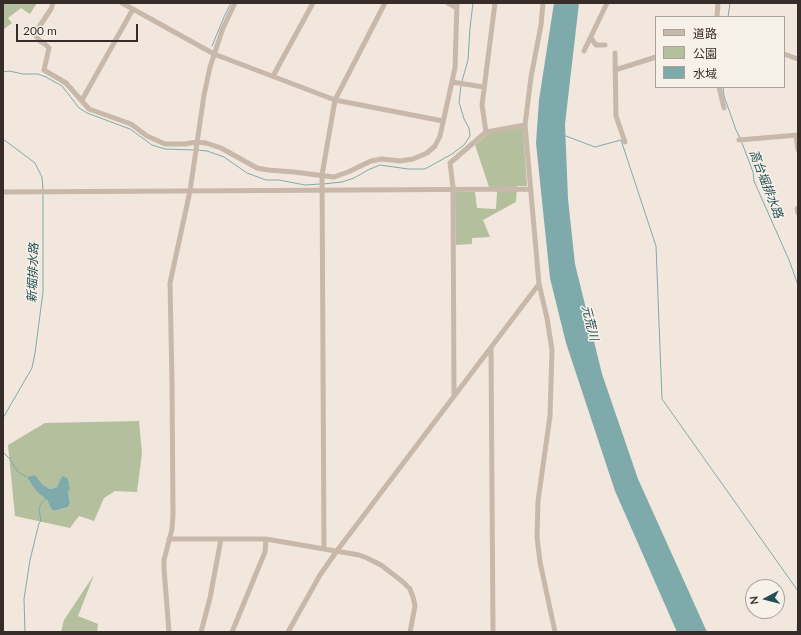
<!DOCTYPE html>
<meta charset="utf-8">
<style>
body{margin:0}
#map{position:relative;width:801px;height:635px;overflow:hidden;background:#f1e7dd;font-family:Lato,"Noto Sans JP",sans-serif}
canvas{display:block}
.frame{position:absolute;inset:0;border:4px solid #362d29;pointer-events:none}
.legend{position:absolute;left:655px;top:16px;width:130px;height:72px;box-sizing:border-box;background:#f8f1e9;border:1px solid #aaa39c;margin:0;padding:5px 7px;list-style:none;font-size:12px;color:#362d29}
.legend li{display:flex;align-items:center;gap:8px;height:20px}
.legend b{width:20px;border:1px solid #aaa39c}
.north{position:absolute;left:745px;top:579px;width:40px;height:40px;box-sizing:border-box;background:#f8f1e9;border:1px solid #aaa39c;border-radius:50%;rotate:263deg;font-size:11px;font-weight:700;line-height:16px;text-align:center;color:#362d29}
.north::after{content:'';display:block;margin:auto;width:14px;height:18px;background:#215155;clip-path:polygon(50% 0,100% 100%,50% 72%,0 100%)}
.scale{position:absolute;left:16px;top:24px;width:122px;height:18px;box-sizing:border-box;border:2px solid #362d29;border-top:0;padding-left:5px;font-size:12px;line-height:14px;white-space:nowrap;color:#362d29;-webkit-text-stroke:3px #f8f1e9;paint-order:stroke}
</style>
<div id="map">
<canvas width="801" height="635"></canvas>
<div class="frame"></div>
<ul class="legend">
<li><b style="height:5px;background:#c8b8aa"></b>道路</li>
<li><b style="height:11px;background:#b4bf9e"></b>公園</li>
<li><b style="height:11px;background:#7eaaac"></b>水域</li>
</ul>
<div class="north">N</div>
<div class="scale">200 m</div>
</div>
<script>
const ctx = document.querySelector('canvas').getContext('2d');
ctx.lineJoin = 'round';
function fill(path, color) {
  ctx.fillStyle = color;
  ctx.fill(path, 'evenodd');
}
function shape(rows) {
  const path = new Path2D();
  for (const r of rows) {
    path.moveTo(r[0], r[1]);
    for (let i = 2; i < r.length; i += 2) path.lineTo(r[i], r[i + 1]);
  }
  return path;
}
function stroke(path, color, width, dash) {
  ctx.strokeStyle = color;
  ctx.lineWidth = width;
  ctx.lineCap = dash ? 'butt' : 'round';
  ctx.setLineDash(dash || []);
  ctx.stroke(path);
}
function write(font, color, halo, rows, align = 'center') {
  ctx.font = font + ' Lato,"Noto Sans JP",sans-serif';
  ctx.lineWidth = 3;
  ctx.setLineDash([]);
  ctx.textBaseline = 'middle';
  ctx.strokeStyle = halo;
  ctx.fillStyle = color;
  for (const [text, x, y, turn = 0] of rows) {
    ctx.save();
    ctx.translate(x, y);
    ctx.rotate((+turn || 0) * Math.PI / 180);
    ctx.textAlign = isNaN(turn) ? turn : align;
    if (halo) ctx.strokeText(text, 0, 0);
    ctx.fillText(text, 0, 0);
    ctx.restore();
  }
}
const green = shape([
 [3,3,37,3,30,14,21,8,8,18,12,23,4,29],
 [523,126,527,186,517,186,516,202,483,220,490,237,472,238,472,244,456,245,455,192,475,192,477,208,496,209,497,192,489,187,475,145,489,133],
 [139,421,142,453,137,492,115,491,104,498,94,521,79,516,70,528,15,516,8,445,45,423],
 [35,475,43,485,50,489,57,487,60,482,65,477,68,478,70,487,68,492,70,503,68,507,54,511,51,509,47,500,38,493,34,485,29,481],
 [94,575,78,616,98,624,97,632,61,632,64,620]
]);
const water = shape([
 [554,3,579,3,565,124,568,199,575,264,602,374,638,479,707,632,677,632,615,491,566,343,550,278,536,143,539,100],
 [35,475,43,485,50,489,57,487,62,476,68,478,70,488,68,492,70,503,68,507,54,511,51,509,47,500,38,493,28,479,28,477]
]);
const stream = shape([
 [728,17,730,3],
 [212,46,224,17,231,3],
 [3,72,9,71,23,74,38,74,46,77,62,86,79,108,87,113,130,129,152,145,165,149,194,150],
 [462,81,468,60,470,28,473,3],
 [723,87,724,96,736,130,740,138],
 [566,136,595,147,621,140,656,246,662,399,798,591],
 [3,139,35,163,42,177,43,190],
 [742,143,753,172,754,181,789,260,798,285],
 [197,150,207,151,224,157,247,173,266,180,279,180,305,185,320,184],
 [323,184,342,182,354,178,368,170,380,165,408,169,425,169,452,154,464,145,470,136,469,128,464,119,459,102,461,86],
 [3,418,32,368,35,353,43,292,43,193],
 [3,452,10,459,18,472,27,477],
 [25,632,24,599,30,560,39,523,41,521,39,509,41,504,46,498],
 [797,632,798,616]
]);
const minor = shape([
 [53,3,51,9,37,30,36,36,40,41,45,44,49,48,44,70,66,83,89,109,131,124,147,136,165,144,185,144,197,142,206,143,221,148,257,168,268,170,294,172,334,177,348,172,371,161,382,159,400,161,413,159,427,153,435,146,440,136,455,68,457,3],
 [122,3,214,54,335,100,443,121],
 [448,3,457,8],
 [543,3,541,25,531,77,525,125,539,284,547,318,552,350,550,416,538,501,537,537,540,562,555,632],
 [717,17,718,3],
 [591,38,596,45,605,45],
 [584,51,607,3],
 [615,53,616,116,625,142],
 [784,54,798,59],
 [615,70,656,57],
 [273,76,313,3],
 [452,82,484,87],
 [719,87,724,108],
 [82,100,133,9],
 [486,132,525,125],
 [796,136,798,150],
 [739,140,798,135],
 [3,192,530,189],
 [798,208,797,209,798,213],
 [491,348,493,632],
 [454,395,453,187,450,163,486,132,482,105,495,3],
 [169,539,266,539,359,555,367,558,381,565,403,582,410,589,413,597,415,606,410,632],
 [324,549,322,175,335,100,385,3],
 [169,632,164,569,164,560,172,529,173,515,172,382,170,283,190,191,204,95,210,67,223,28,235,3],
 [201,632,210,598,221,539],
 [232,632,265,552,266,539],
 [288,632,320,575,336,552,539,284]
]);
const waterNames = [
 ["高台堀排水路",766,184,69],
 ["新堀排水路",33,273,-88],
 ["元荒川",590,323,76]
];
fill(green, '#b4bf9e');
fill(water, '#7eaaac');
stroke(stream, '#7eaaac', 1);
stroke(minor, '#c8b8aa', 5);
write('italic 12px', '#215155', '#f8f1e9', waterNames);
</script>
